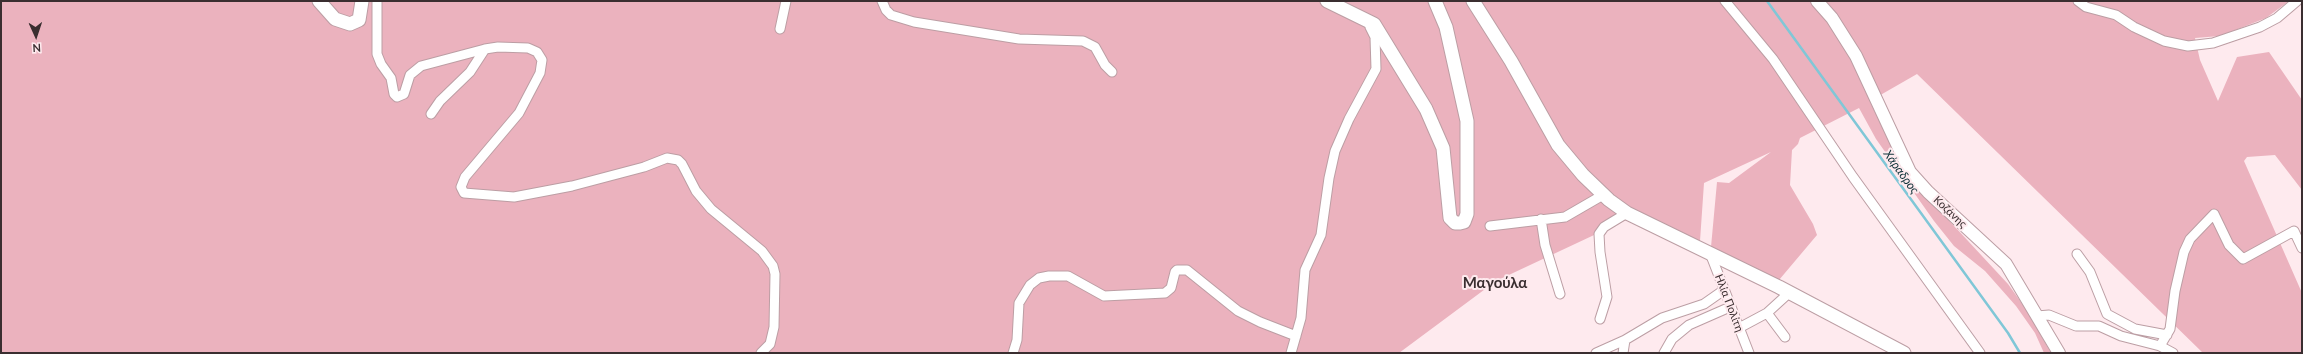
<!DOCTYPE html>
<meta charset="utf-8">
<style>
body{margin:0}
#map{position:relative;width:2303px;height:354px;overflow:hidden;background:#feeaee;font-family:Lato,sans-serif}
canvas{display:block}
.frame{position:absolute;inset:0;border:2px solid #3a2e30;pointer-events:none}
.north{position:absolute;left:16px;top:16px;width:40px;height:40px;-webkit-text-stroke:3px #feeaee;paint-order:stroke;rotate:177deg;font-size:11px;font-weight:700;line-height:16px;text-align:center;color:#3a2e30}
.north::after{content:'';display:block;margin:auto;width:14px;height:18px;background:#3a2e30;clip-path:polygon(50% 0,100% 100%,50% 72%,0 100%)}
</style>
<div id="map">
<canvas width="2303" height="354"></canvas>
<div class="frame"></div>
<div class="north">N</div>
</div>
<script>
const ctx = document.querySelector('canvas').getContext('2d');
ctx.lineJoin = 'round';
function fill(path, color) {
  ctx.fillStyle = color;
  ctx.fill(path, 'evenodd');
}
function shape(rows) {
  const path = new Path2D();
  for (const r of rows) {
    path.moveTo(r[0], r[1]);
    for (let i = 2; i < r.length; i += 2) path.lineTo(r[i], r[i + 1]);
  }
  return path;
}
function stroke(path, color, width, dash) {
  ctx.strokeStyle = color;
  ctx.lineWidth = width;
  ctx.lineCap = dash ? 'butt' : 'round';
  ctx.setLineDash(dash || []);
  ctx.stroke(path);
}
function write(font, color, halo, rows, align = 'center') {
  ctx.font = font + ' Lato,sans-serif';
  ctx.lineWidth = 4;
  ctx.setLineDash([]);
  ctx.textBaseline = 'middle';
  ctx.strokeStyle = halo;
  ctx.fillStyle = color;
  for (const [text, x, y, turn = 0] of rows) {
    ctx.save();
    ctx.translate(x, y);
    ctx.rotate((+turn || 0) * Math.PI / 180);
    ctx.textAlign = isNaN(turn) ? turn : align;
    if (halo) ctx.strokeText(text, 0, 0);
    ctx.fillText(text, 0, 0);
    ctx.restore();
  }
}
const green = shape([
 [1,1,2289,1,2266,18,2220,36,2195,38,2200,60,2218,101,2237,57,2269,52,2302,100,2302,190,2275,155,2247,157,2244,161,2302,293,2302,353,2203,353,1917,74,1870,101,1874,110,1904,172,2008,284,2026,309,2051,353,2044,353,2035,333,2016,306,1985,271,1954,246,1934,221,1876,139,1859,108,1800,138,1798,144,1792,150,1790,185,1813,224,1817,235,1779,280,1711,247,1717,182,1729,183,1771,152,1704,183,1700,241,1641,213,1496,281,1399,353,1,353]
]);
const stream = shape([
 [1767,1,2008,333,2020,353]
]);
const minor = shape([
 [377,1,377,54,381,64,391,78,394,94,397,97,404,94,410,75,421,66,485,49,498,47,528,48,537,52,542,60,540,73,519,113,465,177,461,187,464,193,514,197,572,186,644,167,667,158,678,160,682,164,696,191,711,209,762,251,773,266,775,274,774,327,770,344,761,353],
 [882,1,886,10,891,15,914,22,1019,39,1083,41,1095,47,1105,65,1112,72],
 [1725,1,1773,59,1853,177,1980,353],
 [2078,1,2086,7,2116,15,2134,27,2164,41,2188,46,2213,43,2260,27,2277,18,2297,1],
 [780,29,786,1],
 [431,114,440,101,470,72,485,49],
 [1541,219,1545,245,1560,294],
 [1490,226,1565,217,1603,195],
 [1710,253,1749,353],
 [2077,254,2090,272,2107,314,2135,329,2167,335],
 [1767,313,1790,292],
 [2037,316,2049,315,2076,326,2099,326,2121,336,2160,346,2173,353],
 [1600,319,1607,297,1600,252,1599,234,1604,227,1627,213],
 [1739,328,1767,313,1785,337],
 [2160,346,2170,329,2175,291,2184,252,2190,239,2214,214,2229,245,2243,259,2294,231,2302,248],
 [1013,353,1017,340,1019,303,1030,285,1039,278,1049,276,1068,276,1104,296,1165,293,1171,288,1175,272,1177,270,1187,270,1238,311,1260,322,1296,336],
 [1291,353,1301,318,1305,270,1321,235,1329,178,1335,151,1349,119,1376,69,1375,37,1370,27],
 [1596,353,1625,340],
 [1623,353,1625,340,1662,318,1704,304,1724,290],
 [1664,353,1672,339,1689,325,1730,307]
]);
const tertiary = shape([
 [1817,1,1832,18,1856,56,1910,172,1928,192,2006,264,2059,353]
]);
const secondary = shape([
 [319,1,335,19,350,24,359,20,362,1],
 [1327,1,1374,24,1426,109,1443,148,1450,218,1455,223,1460,223,1464,222,1467,214,1467,121,1446,27,1435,1],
 [1473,1,1511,61,1558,145,1583,175,1609,200,1627,213,1779,287,1904,353]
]);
const streetNames = [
 ["Κοζάνης",1950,212,43],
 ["Ηλία Πολίτη",1729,303,69]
];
const waterNames = [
 ["Χάραδρος",1901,172,54]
];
const districtNames = [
 ["Μαγούλα",1495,283]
];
fill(green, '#ebb2be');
stroke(stream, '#80c7d7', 2.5);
stroke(minor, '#bc9ea4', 11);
stroke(tertiary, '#bc9ea4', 14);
stroke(secondary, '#bc9ea4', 15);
stroke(minor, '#fff', 9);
stroke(tertiary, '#fff', 12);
stroke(secondary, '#fff', 13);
write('11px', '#3a2e30', '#feeaee', streetNames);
write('italic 12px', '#0c3037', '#feeaee', waterNames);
write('bold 15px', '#3a2e30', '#feeaee', districtNames);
</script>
